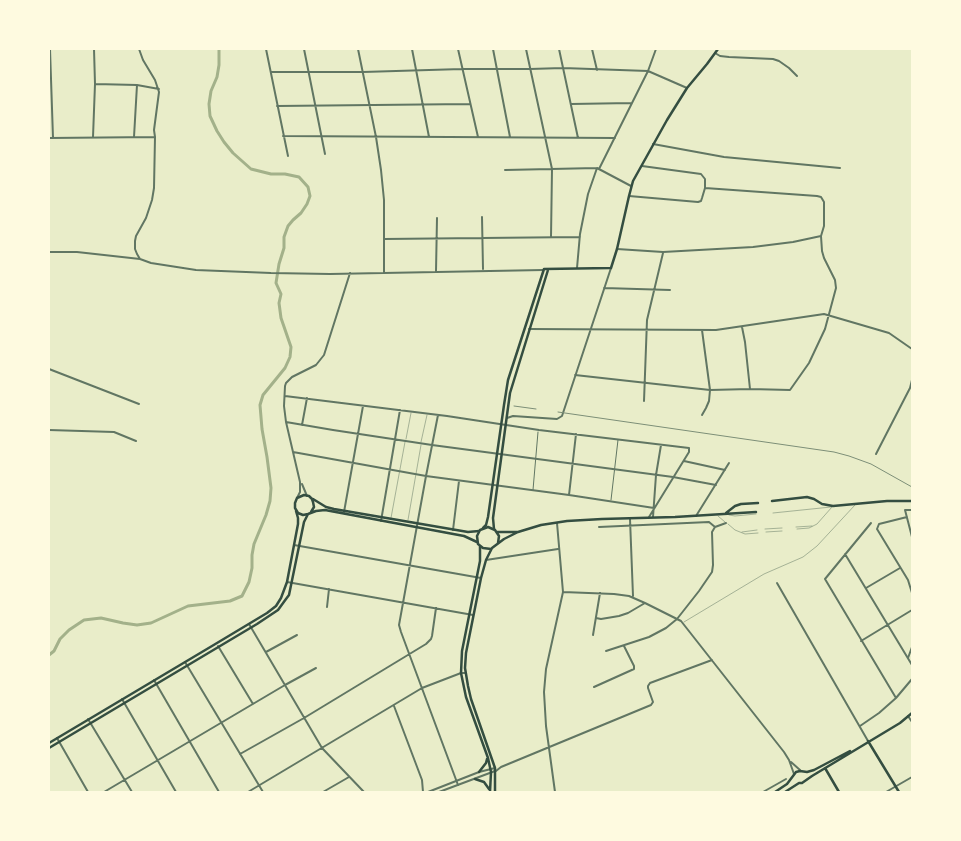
<!DOCTYPE html>
<style>
body{margin:0}
#map{position:relative;width:961px;height:841px;overflow:hidden;background:#e9edc9;font-family:"Space Grotesk",sans-serif}
canvas{display:block}
.frame{position:absolute;inset:0;border:50px solid #fefae0;pointer-events:none}
</style>
<div id="map">
<canvas width="961" height="841"></canvas>
<div class="frame"></div>
</div>
<script>
const ctx = document.querySelector('canvas').getContext('2d');
ctx.lineJoin = 'round';
function shape(rows) {
  const path = new Path2D();
  for (const r of rows) {
    path.moveTo(r[0], r[1]);
    for (let i = 2; i < r.length; i += 2) path.lineTo(r[i], r[i + 1]);
  }
  return path;
}
function stroke(path, color, width, dash) {
  ctx.strokeStyle = color;
  ctx.lineWidth = width;
  ctx.lineCap = dash ? 'butt' : 'round';
  ctx.setLineDash(dash || []);
  ctx.stroke(path);
}
const canal = shape([
 [49,655,54,651,60,639,69,630,84,620,101,618,123,623,137,625,151,623,188,606,230,601,242,596,249,582,252,568,252,555,254,544,266,515,270,501,271,488,267,457,262,429,260,405,263,395,285,368,290,357,291,347,281,318,279,303,281,294,276,283,279,264,284,248,284,237,288,226,293,220,301,213,307,204,310,196,308,187,299,177,285,174,271,174,251,169,233,153,224,142,217,131,210,116,209,104,211,91,217,77,219,65,219,49]
]);
const service = shape([
 [406,439,411,413],
 [421,442,427,415],
 [773,513,831,507],
 [729,515,735,516,756,514],
 [718,516,725,522],
 [391,518,405,442],
 [408,520,421,445],
 [728,524,735,530,745,534,758,533],
 [796,527,812,526],
 [765,529,782,528],
 [797,529,809,528,817,524,832,507],
 [742,532,757,530],
 [766,532,782,531],
 [684,622,764,574,803,557,817,546,855,505]
]);
const pedestrian = shape([
 [533,490,538,432],
 [611,500,618,440]
]);
const minor = shape([
 [50,49,53,138],
 [139,49,143,60,155,80,159,92,154,130,155,137,154,188,152,200,146,218,136,236,135,241,135,249,137,254,140,259,151,263,196,270,271,273,330,274,543,270],
 [266,49,288,156],
 [304,49,325,154],
 [358,49,376,137,381,170,384,200,384,273],
 [412,49,429,137],
 [458,49,478,137],
 [493,49,510,137],
 [526,49,552,169,551,237],
 [559,49,578,138],
 [592,49,597,70],
 [715,53,720,56,729,57,773,59,779,61,789,68,797,76],
 [271,72,363,72,462,69,530,69,563,68,648,71,687,88],
 [95,84,137,85,159,89],
 [571,104,632,103],
 [277,106,470,104],
 [283,136,615,138],
 [93,137,95,84,94,49],
 [134,137,137,85],
 [49,138,155,137],
 [653,144,724,157,840,168],
 [505,170,597,168,631,186],
 [629,196,698,202,701,201,702,198,705,188,705,179,701,174,642,166],
 [482,217,483,269],
 [384,239,580,237],
 [617,249,663,252,753,247,793,242,821,236],
 [49,252,77,252,140,259],
 [577,268,580,234,588,194,597,168,599,169,648,71,656,49],
 [436,271,437,218],
 [604,288,670,290],
 [742,327,745,342,750,389],
 [529,329,716,330,824,314,889,333,912,349],
 [49,369,139,404],
 [575,375,710,390,750,389,790,390,809,363,825,329,836,288,835,280,824,258,822,251,821,236,824,226,824,202,821,197,817,196,705,188],
 [285,396,447,416,539,430,689,448,689,452,649,517],
 [644,401,647,320,663,253],
 [438,415,426,476,399,625,401,632,458,785],
 [702,415,706,408,709,401,710,390,702,330],
 [507,418,513,416,557,419,562,416,611,268],
 [286,422,333,430,432,445,673,477,716,485],
 [302,425,307,398],
 [49,430,114,432,136,441],
 [293,452,426,476,569,495,654,508],
 [876,454,910,388,912,380],
 [684,461,725,470],
 [302,484,307,496],
 [569,495,576,434],
 [297,498,300,492,300,482,286,422,284,406,285,386,286,383,292,377,316,365,324,355,350,273],
 [912,510,905,510,912,537],
 [344,512,363,406],
 [696,516,729,463],
 [653,517,656,475,661,445],
 [907,517,879,524,877,529,908,580,912,593],
 [630,519,633,596],
 [381,521,400,410],
 [871,523,825,579,896,698],
 [599,527,709,522,715,527],
 [453,530,459,481],
 [294,545,481,578],
 [845,554,912,665],
 [486,560,558,549],
 [287,582,473,615],
 [777,583,868,741],
 [866,588,900,568],
 [563,592,614,594,629,596,645,603,681,621,784,752,789,760,794,774],
 [327,607,329,589],
 [596,618,601,619,619,616,628,613,645,603],
 [249,624,322,748,364,792],
 [593,635,600,593],
 [861,641,912,610],
 [218,646,253,704],
 [606,651,649,637,666,628,677,619,699,591,712,572,713,565,712,532,715,527,726,523],
 [266,652,297,635],
 [908,658,912,647],
 [185,662,263,792],
 [154,680,219,792],
 [594,687,634,669,634,666,624,646],
 [122,699,176,792],
 [394,706,422,780,423,792],
 [908,716,912,722],
 [88,719,132,792],
 [860,726,879,713,896,698,912,679],
 [57,738,88,792],
 [240,754,304,718,426,644,431,639,432,636,436,608],
 [791,762,800,770],
 [496,771,501,767,651,705,653,702,648,688,648,686,650,683,712,660],
 [104,792,285,685,316,668],
 [248,792,422,688,461,673,465,673],
 [323,792,349,777],
 [555,792,546,726,544,692,546,669,563,592,557,523],
 [763,792,786,779],
 [886,792,912,777]
]);
const tertiary = shape([
 [428,792,479,772,495,768],
 [439,792,495,771]
]);
const secondary = shape([
 [483,528,486,525,488,517,504,405,508,380,544,269,611,268,617,249,629,196,633,181,667,120,687,88,707,64,718,49],
 [494,529,493,518,510,393,548,270],
 [868,741,899,792],
 [825,768,839,792],
 [775,792,787,784,796,772,800,771,807,772,814,770,850,751],
 [785,792,799,783,802,783,812,776,900,723,912,713]
]);
const primary = shape([
 [313,499,326,507,334,509,468,532,479,531],
 [311,512,314,507,313,502,312,499,309,496,304,495,297,498,295,503,295,508,298,513,303,515,308,514,316,511,325,510,464,536,477,542],
 [49,743,212,646,267,613,276,606,281,598,287,582,298,524,298,518,296,511],
 [49,748,257,624,278,610,286,599,289,595,304,522,308,514]
]);
const trunk = shape([
 [772,501,807,497,814,499,822,504,833,506,887,501,912,501],
 [726,513,735,506,741,504,758,503],
 [497,532,517,532],
 [480,546,480,561,462,651,461,673,466,697,488,758,491,772,490,792],
 [491,549,483,548,478,544,477,536,480,530,488,527,495,530,499,536,498,543],
 [479,772,486,763,487,759],
 [475,779,484,782,489,789],
 [495,792,495,768,471,699,468,686,465,668,466,653,481,578,486,560,492,548,504,539,518,532,541,525,567,521,602,519,675,517,756,512]
]);
const rail = shape([
 [514,406,536,409],
 [558,412,834,452,849,456,871,464,912,487]
]);
stroke(canal, '#a3b18a', 3);
stroke(service, '#617663', 0.5);
stroke(pedestrian, '#617663', 1);
stroke(minor, '#617663', 2);
stroke(tertiary, '#617663', 2);
stroke(secondary, '#344e41', 2.5);
stroke(primary, '#344e41', 2.5);
stroke(trunk, '#344e41', 2.5);
stroke(rail, '#7c8e77', 1);
</script>
